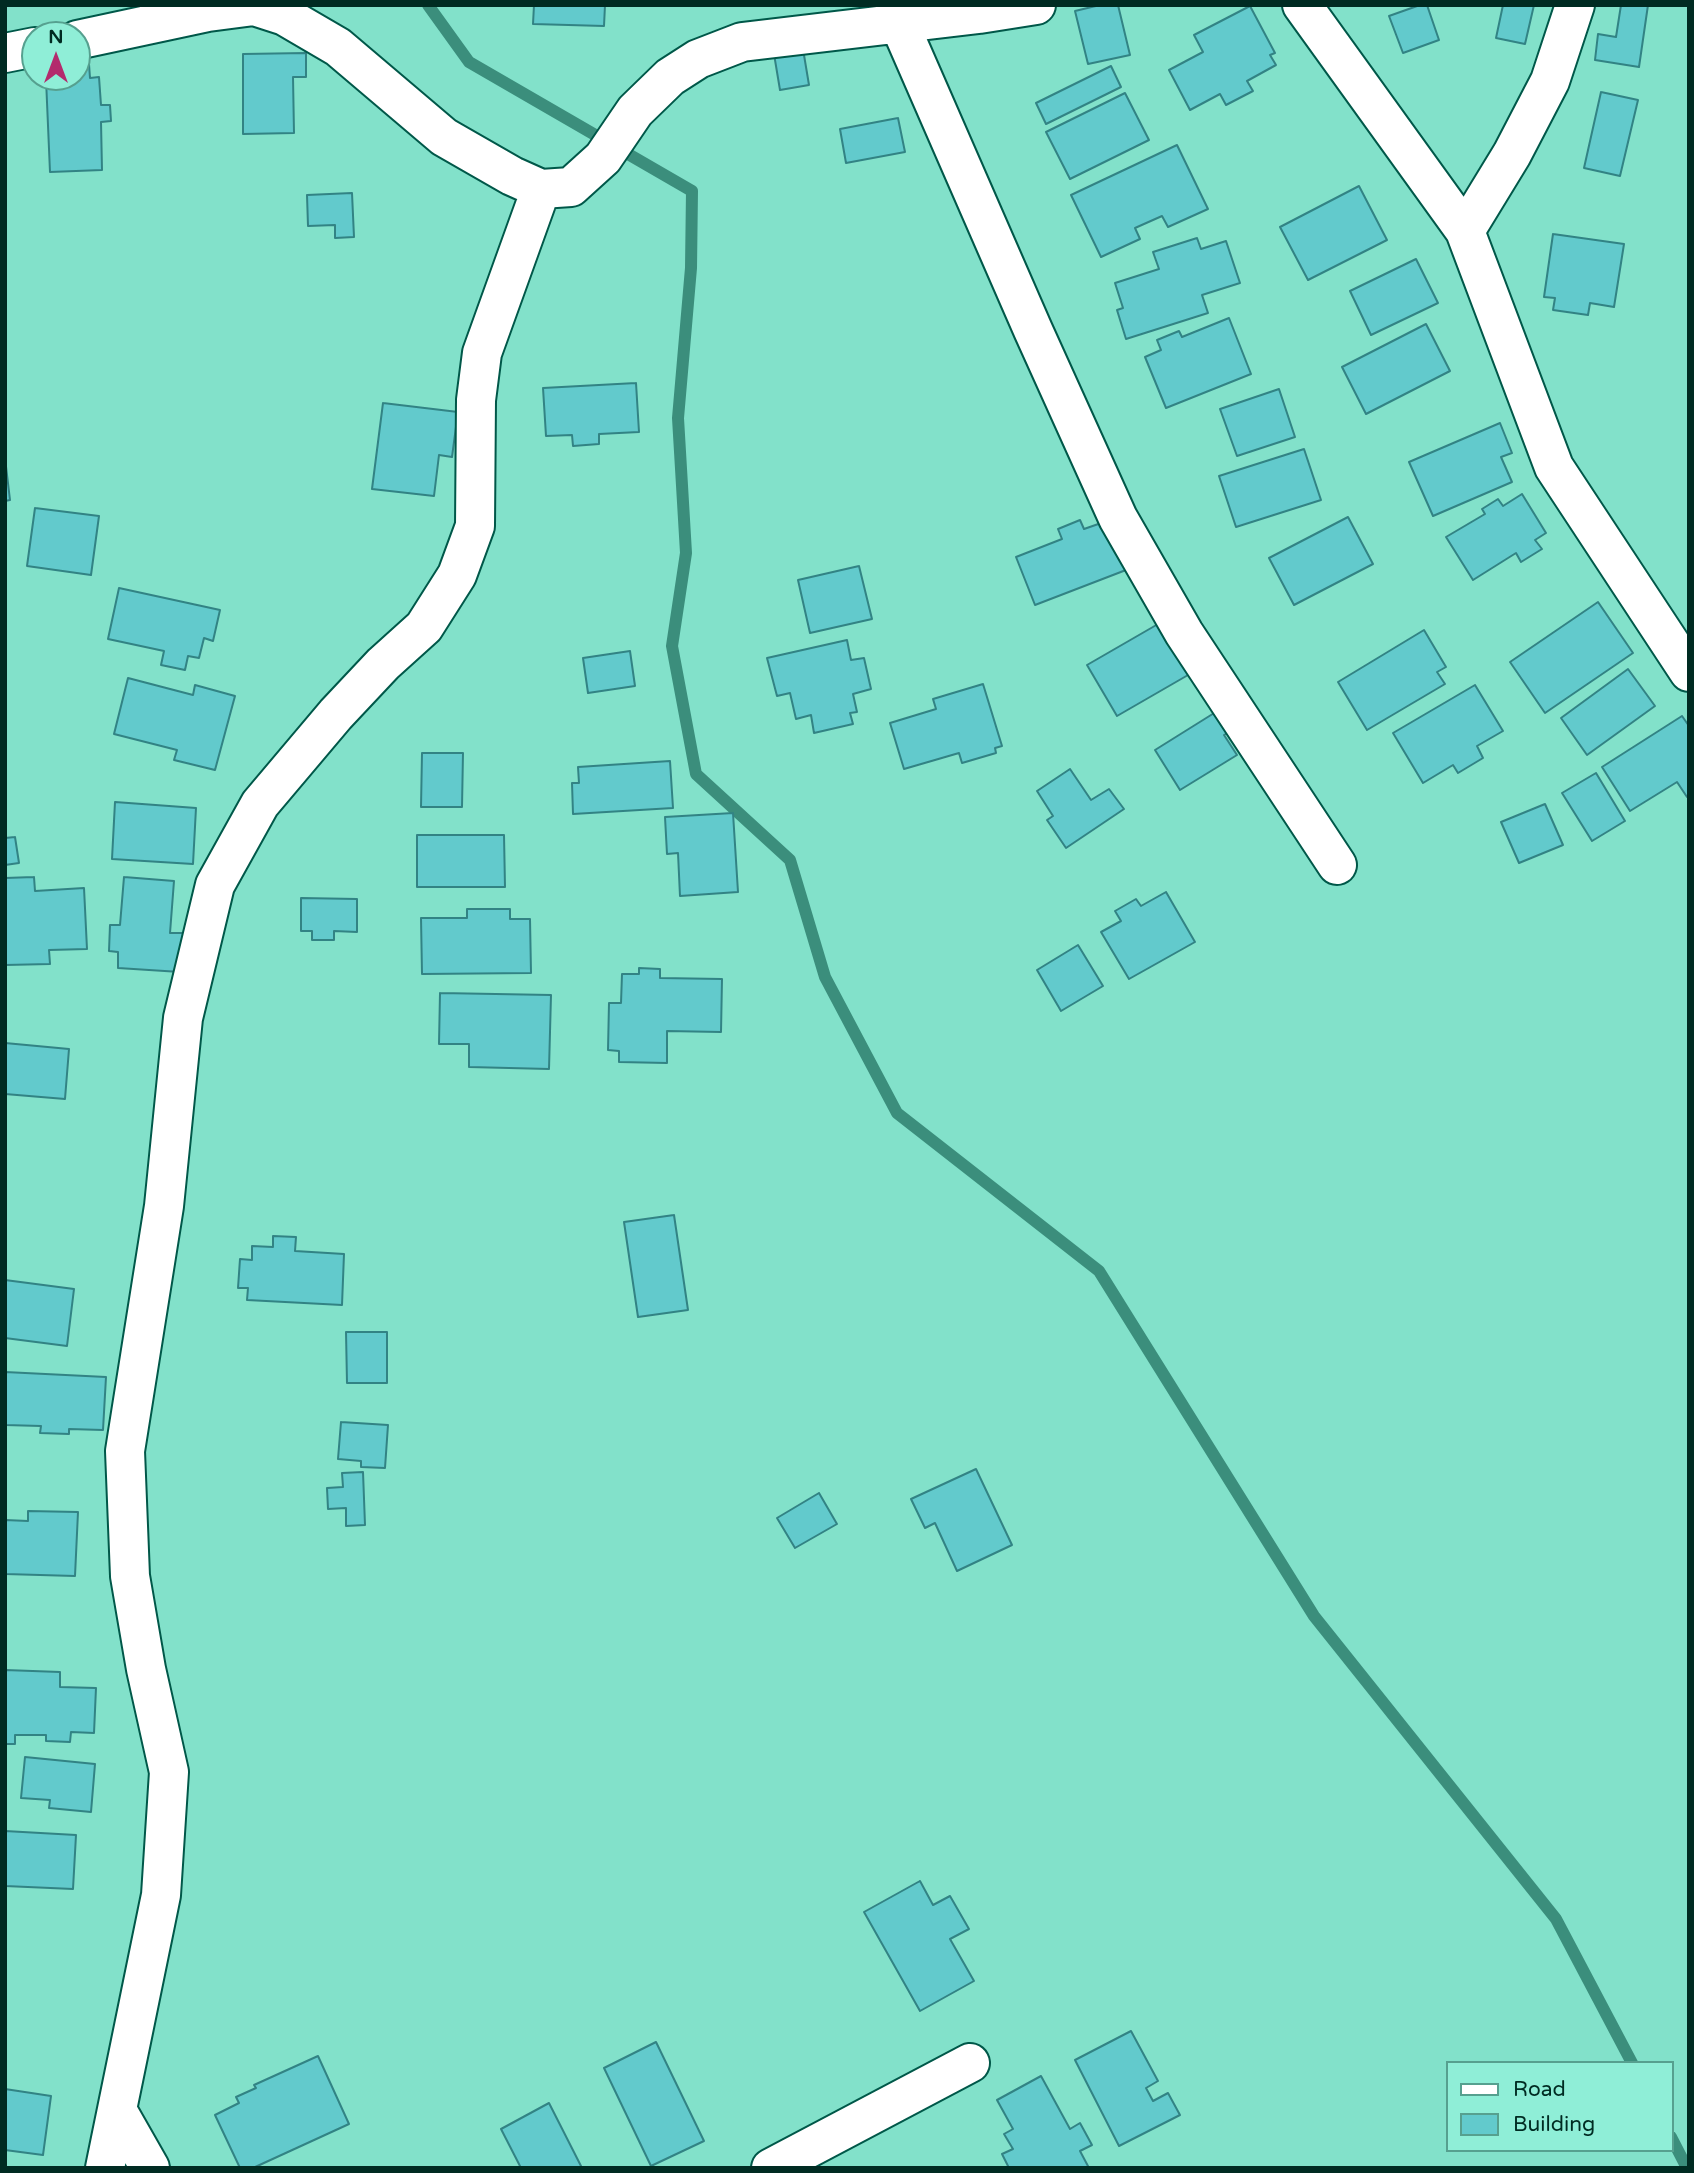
<!DOCTYPE html>
<style>
body{margin:0}
#map{position:relative;width:1694px;height:2173px;overflow:hidden;background:#82e1ca;font-family:"Varela Round",sans-serif}
canvas{display:block}
.frame{position:absolute;inset:0;border:7px solid #002b22;pointer-events:none}
.legend{position:absolute;left:1446px;top:2061px;width:228px;height:91px;box-sizing:border-box;background:#8feed7;border:2px solid #56a08f;margin:0;padding:9px 12px;list-style:none;font-size:21px;color:#002b22}
.legend li{display:flex;align-items:center;gap:14px;height:35px}
.legend b{width:35px;border:2px solid #56a08f}
.north{position:absolute;left:21px;top:21px;width:70px;height:70px;box-sizing:border-box;background:#8feed7;border:2px solid #56a08f;border-radius:50%;rotate:0deg;font-size:19px;font-weight:700;line-height:28px;text-align:center;color:#002b22}
.north::after{content:'';display:block;margin:auto;width:24px;height:32px;background:#b32b6d;clip-path:polygon(50% 0,100% 100%,50% 72%,0 100%)}
</style>
<div id="map">
<canvas width="1694" height="2173"></canvas>
<div class="frame"></div>
<ul class="legend">
<li><b style="height:9px;background:#fff"></b>Road</li>
<li><b style="height:19px;background:#62cacc"></b>Building</li>
</ul>
<div class="north">N</div>
</div>
<script>
const ctx = document.querySelector('canvas').getContext('2d');
ctx.lineJoin = 'round';
function shape(rows) {
  const path = new Path2D();
  for (const r of rows) {
    path.moveTo(r[0], r[1]);
    for (let i = 2; i < r.length; i += 2) path.lineTo(r[i], r[i + 1]);
  }
  return path;
}
function stroke(path, color, width, dash) {
  ctx.strokeStyle = color;
  ctx.lineWidth = width;
  ctx.lineCap = dash ? 'butt' : 'round';
  ctx.setLineDash(dash || []);
  ctx.stroke(path);
}
function fill(path, color) {
  ctx.fillStyle = color;
  ctx.fill(path, 'evenodd');
}
const stream = shape([
 [428,5,469,62,692,191,691,268,678,418,686,553,672,646,696,774,790,860,825,977,897,1113,1099,1271,1314,1616,1556,1919,1632,2063],
 [1671,2137,1687,2168]
]);
const building = shape([
 [534,5,605,5,604,26,533,24,534,5],
 [1100,5,1118,5,1130,55,1088,64,1075,11,1100,5],
 [1420,5,1427,5,1439,40,1403,53,1389,16,1420,5],
 [1503,5,1534,5,1525,44,1496,38,1503,5],
 [1621,5,1648,5,1639,67,1595,60,1598,34,1616,37,1621,5],
 [1250,6,1275,53,1270,55,1276,65,1247,81,1253,91,1226,105,1220,94,1190,110,1169,70,1203,52,1194,35,1250,6],
 [802,43,809,85,780,90,773,48,802,43],
 [306,53,306,77,293,77,294,133,243,134,243,54,306,53],
 [89,64,90,78,99,77,101,105,110,105,111,121,101,122,102,170,50,172,46,79,77,77,77,65,89,64],
 [1111,66,1121,87,1046,124,1036,103,1111,66],
 [1601,92,1638,100,1620,176,1584,168,1601,92],
 [1125,93,1149,140,1070,179,1046,132,1125,93],
 [898,118,905,152,846,163,840,129,898,118],
 [1177,145,1208,209,1168,227,1162,216,1135,228,1140,239,1101,257,1071,195,1177,145],
 [1359,186,1387,240,1308,280,1280,227,1359,186],
 [352,193,354,237,335,238,335,225,308,226,307,195,352,193],
 [1553,234,1624,244,1614,307,1590,303,1588,315,1553,310,1555,298,1544,297,1553,234],
 [1197,238,1201,249,1226,241,1240,283,1202,295,1208,313,1126,339,1117,310,1123,308,1115,283,1159,269,1153,252,1197,238],
 [1416,259,1438,303,1371,335,1350,291,1416,259],
 [1229,318,1251,374,1166,408,1145,357,1161,350,1157,340,1179,331,1182,337,1229,318],
 [1426,324,1450,371,1366,414,1342,367,1426,324],
 [636,383,639,432,599,434,599,444,573,446,572,435,546,436,543,388,636,383],
 [1279,389,1295,437,1237,456,1220,409,1279,389],
 [383,403,458,412,452,457,439,455,434,496,372,489,383,403],
 [1500,423,1512,453,1501,457,1512,482,1433,516,1409,462,1500,423],
 [1304,449,1321,500,1236,527,1219,476,1304,449],
 [5,458,10,500,5,501,5,458],
 [1522,494,1546,533,1535,540,1542,549,1521,562,1516,553,1473,580,1446,537,1485,514,1482,509,1498,499,1503,506,1522,494],
 [35,508,99,516,91,575,27,566,35,508],
 [1348,517,1373,564,1294,605,1269,558,1348,517],
 [1080,520,1084,529,1107,521,1126,570,1035,605,1016,557,1062,539,1058,529,1080,520],
 [859,566,872,619,810,633,798,580,859,566],
 [119,588,220,610,213,641,204,638,199,658,188,656,185,670,161,665,164,651,108,639,119,588],
 [1598,602,1633,653,1545,713,1510,662,1598,602],
 [1165,620,1195,671,1117,716,1087,665,1165,620],
 [1424,630,1446,667,1437,672,1445,684,1367,730,1338,682,1424,630],
 [847,640,851,660,864,658,871,689,853,694,857,712,850,713,853,724,814,733,811,715,796,719,790,693,777,696,767,658,847,640],
 [630,651,635,686,588,693,583,658,630,651],
 [1628,669,1655,706,1587,755,1561,718,1628,669],
 [128,678,193,695,195,685,235,696,215,770,174,760,177,750,114,734,128,678],
 [983,684,1002,746,995,748,996,753,962,763,959,753,904,769,890,723,936,709,933,699,983,684],
 [1475,685,1503,731,1477,746,1483,758,1458,773,1453,765,1423,783,1393,733,1475,685],
 [1227,705,1240,726,1224,735,1237,755,1180,790,1155,750,1227,705],
 [1682,716,1689,726,1689,796,1687,797,1677,782,1630,811,1602,767,1682,716],
 [422,753,463,753,462,807,421,807,422,753],
 [670,761,673,808,573,814,572,783,579,783,578,767,670,761],
 [1070,769,1091,800,1109,789,1124,809,1066,848,1047,820,1053,816,1037,791,1070,769],
 [1596,773,1625,821,1592,841,1562,793,1596,773],
 [115,802,196,808,193,864,112,859,115,802],
 [1545,804,1563,845,1519,863,1501,822,1545,804],
 [733,813,738,892,680,896,678,853,667,854,665,817,733,813],
 [417,835,504,835,505,887,417,887,417,835],
 [15,837,19,863,5,865,5,838,15,837],
 [34,877,35,891,84,888,87,949,49,950,50,964,5,965,5,878,34,877],
 [124,877,174,881,170,933,183,933,180,972,118,968,118,952,109,951,110,925,120,925,124,877],
 [1166,892,1195,942,1129,979,1101,932,1121,921,1115,911,1136,899,1141,906,1166,892],
 [301,898,357,899,357,932,334,931,334,940,312,940,312,931,301,931,301,898],
 [467,909,510,909,510,919,530,919,531,973,422,974,421,918,467,918,467,909],
 [1078,945,1103,986,1061,1011,1037,970,1078,945],
 [639,968,660,969,660,978,722,979,721,1032,667,1031,667,1063,619,1062,619,1051,608,1050,609,1003,621,1003,622,974,639,974,639,968],
 [440,993,551,995,549,1069,469,1067,469,1044,439,1044,440,993],
 [5,1043,69,1049,65,1099,5,1094,5,1043],
 [674,1215,688,1310,638,1317,624,1222,674,1215],
 [273,1236,296,1237,295,1251,344,1254,342,1305,247,1300,248,1288,238,1288,240,1259,252,1260,252,1246,273,1247,273,1236],
 [5,1280,74,1289,67,1346,5,1338,5,1280],
 [346,1332,387,1332,387,1383,347,1383,346,1332],
 [5,1372,106,1377,103,1430,69,1429,69,1434,40,1433,41,1426,5,1425,5,1372],
 [341,1422,388,1425,385,1468,361,1467,361,1461,338,1459,341,1422],
 [976,1469,1012,1545,957,1571,935,1523,925,1528,911,1499,976,1469],
 [363,1472,365,1525,346,1526,346,1508,328,1509,327,1488,343,1487,342,1473,363,1472],
 [819,1493,837,1524,795,1548,777,1518,819,1493],
 [28,1511,78,1512,75,1576,5,1574,5,1520,28,1521,28,1511],
 [5,1670,60,1672,60,1687,96,1688,94,1733,71,1732,70,1742,46,1741,46,1735,15,1735,15,1744,5,1744,5,1670],
 [25,1757,95,1764,91,1812,49,1808,50,1800,21,1798,25,1757],
 [5,1831,76,1835,73,1889,5,1886,5,1831],
 [920,1881,933,1905,950,1896,969,1929,950,1939,974,1981,920,2011,864,1912,920,1881],
 [1131,2031,1158,2081,1146,2088,1153,2101,1168,2093,1180,2115,1119,2146,1075,2060,1131,2031],
 [656,2042,704,2141,651,2166,604,2068,656,2042],
 [318,2056,349,2124,253,2168,240,2168,215,2115,239,2103,236,2097,256,2088,254,2085,318,2056],
 [1041,2076,1070,2129,1080,2123,1092,2145,1080,2151,1089,2168,1009,2168,1002,2154,1013,2149,1004,2134,1013,2129,997,2100,1041,2076],
 [5,2089,51,2096,43,2155,5,2150,5,2089],
 [549,2103,582,2168,521,2168,501,2129,549,2103]
]);
const minor = shape([
 [1302,5,1465,231,1554,467,1689,672],
 [899,23,1033,330,1118,518,1184,633,1337,865],
 [77,40,208,12,254,6,285,16,338,47,444,137,512,176,541,189,571,187,603,158,635,111,670,77,698,59,742,42,979,14,1036,5],
 [5,53,35,47],
 [1465,231,1512,154,1550,81,1575,5],
 [117,2110,150,2168],
 [105,2168,161,1895,169,1772,146,1669,130,1576,125,1451,164,1206,183,1018,215,885,260,804,336,714,383,664,424,627,457,575,475,526,476,400,482,353,541,189],
 [771,2168,970,2063]
]);
stroke(stream, '#3b8e7c', 12);
fill(building, '#62cacc');
stroke(building, '#328384', 2);
stroke(minor, '#005849', 42);
stroke(minor, '#fff', 38);
</script>
